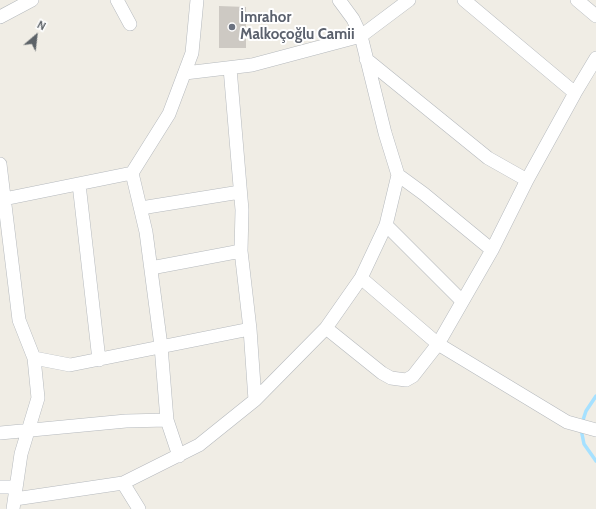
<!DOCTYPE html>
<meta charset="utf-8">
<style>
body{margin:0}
#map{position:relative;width:596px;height:509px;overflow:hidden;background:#f0ede5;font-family:Cabin,sans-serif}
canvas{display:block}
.north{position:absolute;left:16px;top:16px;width:40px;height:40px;-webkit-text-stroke:3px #fff;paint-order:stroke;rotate:28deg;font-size:11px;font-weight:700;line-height:16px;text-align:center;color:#5c6267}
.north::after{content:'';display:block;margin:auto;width:14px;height:18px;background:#5c6267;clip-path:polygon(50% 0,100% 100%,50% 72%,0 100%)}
</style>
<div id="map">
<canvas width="596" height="509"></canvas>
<div class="north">N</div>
</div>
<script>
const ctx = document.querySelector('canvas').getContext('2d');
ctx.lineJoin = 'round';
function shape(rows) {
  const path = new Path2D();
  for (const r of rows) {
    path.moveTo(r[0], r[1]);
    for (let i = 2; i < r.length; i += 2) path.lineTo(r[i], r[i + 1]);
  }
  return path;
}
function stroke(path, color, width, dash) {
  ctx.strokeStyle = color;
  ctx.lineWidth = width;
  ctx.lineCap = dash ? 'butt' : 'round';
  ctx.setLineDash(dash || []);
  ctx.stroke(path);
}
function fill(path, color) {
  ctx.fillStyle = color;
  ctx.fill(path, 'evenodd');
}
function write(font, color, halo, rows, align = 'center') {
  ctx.font = font + ' Cabin,sans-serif';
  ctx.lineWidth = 4;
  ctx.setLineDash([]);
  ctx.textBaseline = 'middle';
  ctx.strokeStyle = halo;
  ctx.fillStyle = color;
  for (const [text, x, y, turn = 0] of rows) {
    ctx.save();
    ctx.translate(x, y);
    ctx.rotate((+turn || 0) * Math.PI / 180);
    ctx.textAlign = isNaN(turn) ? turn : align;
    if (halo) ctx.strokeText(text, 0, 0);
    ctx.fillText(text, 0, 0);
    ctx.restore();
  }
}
const stream = shape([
 [582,423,586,411,596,396],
 [581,429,584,444,596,461]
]);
const building = shape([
 [219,6,246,7,246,48,219,48]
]);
const minor = shape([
 [117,0,130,24],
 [339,0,353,19,361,36,385,133,398,175,386,225,361,278,438,344,567,422,596,430],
 [464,0,575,93],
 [577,0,596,16],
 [0,17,32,0],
 [366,59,488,158,527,180],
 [230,68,242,210,241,251,250,329,255,400],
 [185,73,252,65,361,36,409,0],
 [0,164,19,320,34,358,38,398,21,454,13,509],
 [132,173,169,114,192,53,197,0],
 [398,175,424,194,492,250],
 [79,184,99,360],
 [4,199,132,173,146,232,161,346,167,420,179,456],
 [141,208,240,192],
 [386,225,462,301],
 [151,268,241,251],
 [326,328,382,373,391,378,406,380,413,376,438,344,492,250,527,180,575,93,596,58],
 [34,358,70,365,250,329],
 [0,433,126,421,167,420],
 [123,483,139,509],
 [0,487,16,487],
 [15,499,123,483,199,445,255,400,326,328,361,278]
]);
const markers = [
 [232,27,4,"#6b7280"]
];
const worshipNames = [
 ["İmrahor",240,18],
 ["Malkoçoğlu Camii",240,35]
];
stroke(stream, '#a6e1ff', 3.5);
fill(building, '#cdc9c3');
stroke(minor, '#b5b9bd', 14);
stroke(minor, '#fff', 13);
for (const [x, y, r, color] of markers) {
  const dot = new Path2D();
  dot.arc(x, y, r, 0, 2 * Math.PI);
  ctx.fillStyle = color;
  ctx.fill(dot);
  stroke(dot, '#fff', 1.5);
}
write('bold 15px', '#5b616d', '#fff', worshipNames, 'left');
</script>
